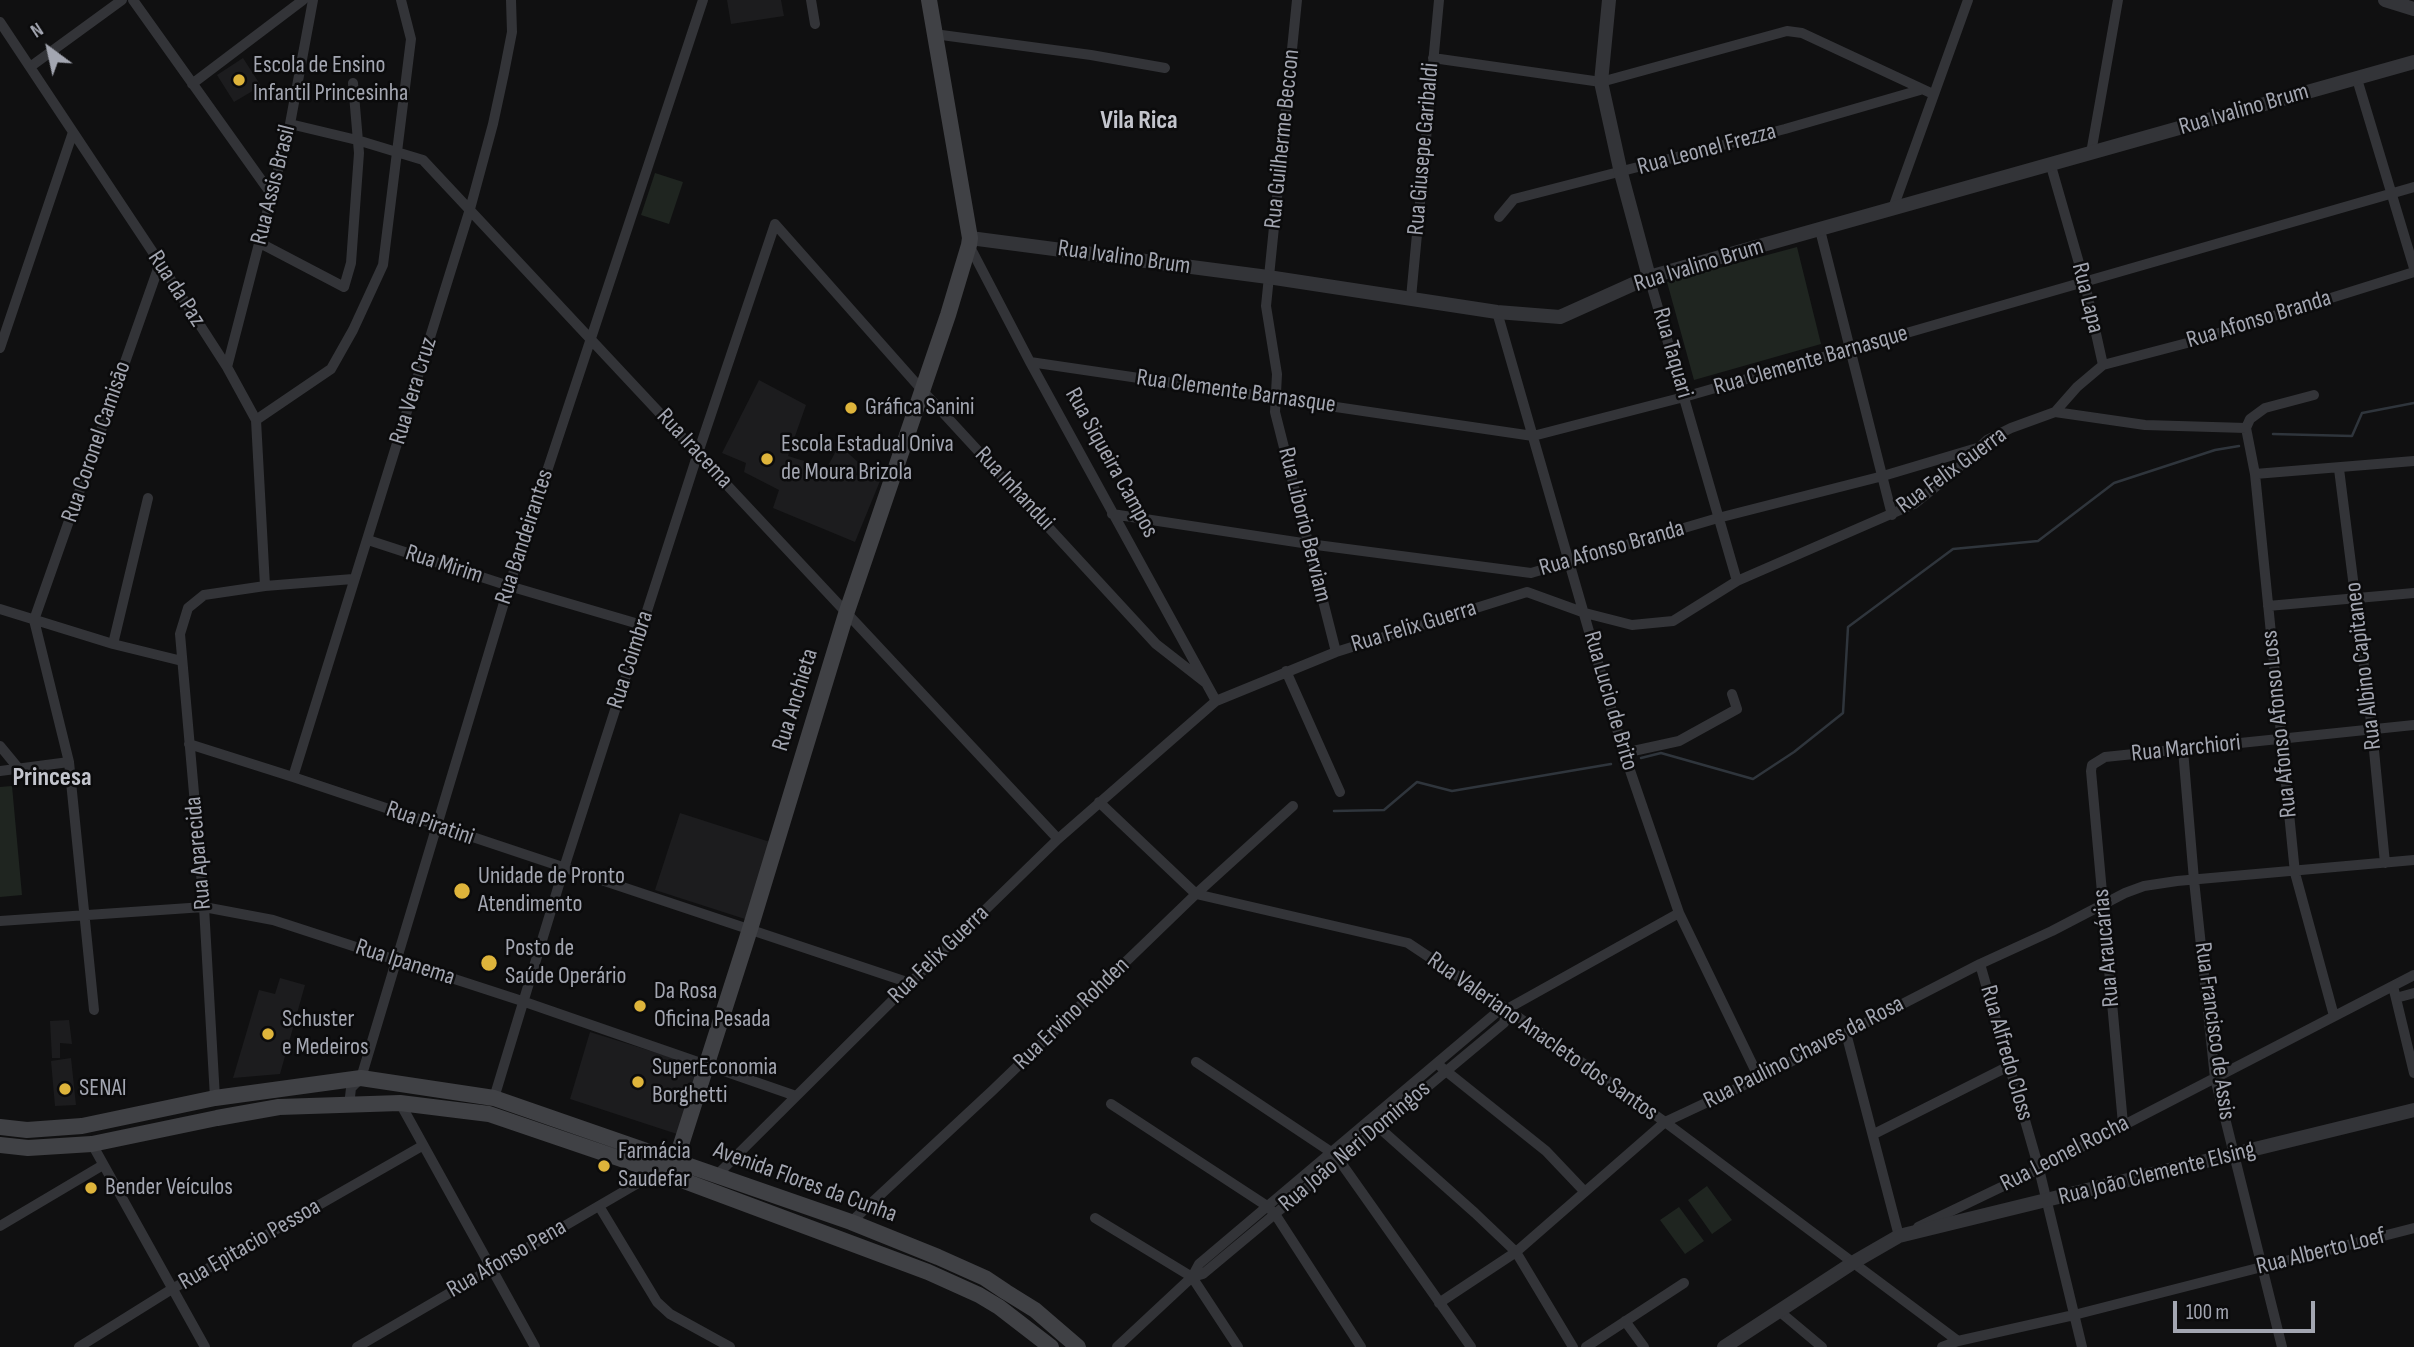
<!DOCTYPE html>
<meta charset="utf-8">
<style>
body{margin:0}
#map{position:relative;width:2414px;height:1347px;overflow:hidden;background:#101011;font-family:"Sofia Sans Condensed",sans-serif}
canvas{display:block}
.north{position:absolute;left:14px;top:14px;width:70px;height:70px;-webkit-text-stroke:5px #0b0b0c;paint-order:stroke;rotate:327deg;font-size:19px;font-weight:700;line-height:28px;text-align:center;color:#a3a6b1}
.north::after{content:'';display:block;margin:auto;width:24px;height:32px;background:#a3a6b1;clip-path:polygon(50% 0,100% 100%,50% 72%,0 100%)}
.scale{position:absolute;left:2173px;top:1301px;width:142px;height:32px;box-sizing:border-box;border:4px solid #a3a6b1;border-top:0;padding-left:9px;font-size:21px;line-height:24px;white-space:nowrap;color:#a3a6b1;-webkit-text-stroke:5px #0b0b0c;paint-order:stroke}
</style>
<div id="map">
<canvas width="2414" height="1347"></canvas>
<div class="north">N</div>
<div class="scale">100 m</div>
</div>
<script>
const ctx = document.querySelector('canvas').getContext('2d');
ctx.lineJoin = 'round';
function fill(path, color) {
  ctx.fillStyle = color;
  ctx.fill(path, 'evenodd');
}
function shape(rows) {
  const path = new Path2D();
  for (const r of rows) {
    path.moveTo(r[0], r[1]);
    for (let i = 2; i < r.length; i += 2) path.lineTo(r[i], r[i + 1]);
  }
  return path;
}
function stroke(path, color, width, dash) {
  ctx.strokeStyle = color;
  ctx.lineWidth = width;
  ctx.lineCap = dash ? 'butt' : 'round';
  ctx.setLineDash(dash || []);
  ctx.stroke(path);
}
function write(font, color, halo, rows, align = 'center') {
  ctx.font = font + ' "Sofia Sans Condensed",sans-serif';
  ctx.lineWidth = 5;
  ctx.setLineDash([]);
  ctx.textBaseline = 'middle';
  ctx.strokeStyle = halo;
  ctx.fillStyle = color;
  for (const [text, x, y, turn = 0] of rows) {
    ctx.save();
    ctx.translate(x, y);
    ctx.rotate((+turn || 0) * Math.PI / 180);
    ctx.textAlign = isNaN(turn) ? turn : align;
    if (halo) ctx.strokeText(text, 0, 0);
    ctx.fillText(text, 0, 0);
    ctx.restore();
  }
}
const built = shape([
 [727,0,781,0,784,16,731,24],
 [243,58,261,86,234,102,217,75],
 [759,380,806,405,788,456,827,468,839,445,859,463,856,475,880,481,855,542,773,508,779,490,744,472,746,463,722,453],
 [680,813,770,842,745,919,655,890],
 [280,978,305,985,280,1074,233,1078,259,990,275,994],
 [69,1020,72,1044,60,1043,60,1058,52,1058,50,1021],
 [590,1032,699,1066,677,1134,570,1099],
 [71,1058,76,1105,55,1106,51,1061]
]);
const green = shape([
 [655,173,683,182,669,224,641,215],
 [1797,247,1821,344,1694,380,1667,282],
 [12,786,22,895,0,897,0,787],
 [1707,1186,1732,1220,1712,1234,1688,1200],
 [1679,1207,1704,1241,1685,1254,1660,1220]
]);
const stream = shape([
 [2273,434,2352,436,2362,413,2414,403],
 [1641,758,1661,753,1753,779,1794,752,1843,713,1848,627,1953,549,2038,541,2114,483,2215,450,2239,446],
 [1334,811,1384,810,1417,782,1452,791,1611,764]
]);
const minor = shape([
 [133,0,272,195],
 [811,0,815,24],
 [1297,0,1266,306,1277,374,1275,412,1336,652],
 [0,22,160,263,227,367,256,420,265,586],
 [934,34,1091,55,1165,68],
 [1433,58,1601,82,1787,31,1802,33,1933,94],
 [30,67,122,0],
 [2357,79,2414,268],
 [192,84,303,0],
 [290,124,357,140,423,160,1058,839],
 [2091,153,2118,0],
 [2051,166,2085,284,2103,365],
 [1893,208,1968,0],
 [1499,217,1514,199,1785,129,1920,90],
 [775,224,922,390,1156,644,1206,683],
 [1820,230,1892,515],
 [260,243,344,287,351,263,359,153,353,83],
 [969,245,1030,362,1216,701],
 [1649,277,1737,581],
 [1411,298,1439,0],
 [1497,312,1624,753,1679,913,1759,1078],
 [0,348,73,132],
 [1030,362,1533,436,1684,397,2414,187],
 [227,367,290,124,313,0],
 [2055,412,2077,387,2103,365,2187,343,2414,272],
 [256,420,331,369,353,330,383,265,411,39,401,0],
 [2246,428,2255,474,2295,873,2334,1016],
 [2246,428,2250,419,2265,408,2314,395],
 [2339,469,2372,730,2385,863],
 [2255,474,2414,461],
 [1112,514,1309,544,1531,573,1718,518,1883,476,1977,448],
 [368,540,509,586,642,625],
 [2268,606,2414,593],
 [0,609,113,644,182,661],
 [34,620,69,762,94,1010],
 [34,620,160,263],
 [113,644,148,498],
 [1286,671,1340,792],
 [189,744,293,777,910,983],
 [0,746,19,769],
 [2183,750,2194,880,2215,1078,2282,1347],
 [1624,753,1679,741,1737,709,1732,694],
 [0,771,69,762],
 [293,777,470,209,493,124,504,73,512,32,511,0],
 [1099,802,1196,894,1408,943,1507,1009,1665,1122,1958,1341],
 [0,921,204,907,273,920,522,1001,796,1096],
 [1980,964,2039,1169,2082,1347],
 [2393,986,2414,1073],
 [2396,998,2414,993],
 [1846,1033,1899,1236,1903,1234],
 [1196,1062,1331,1152,1339,1160,1471,1347],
 [1441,1067,1546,1151,1584,1191],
 [361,1078,509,586,703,0],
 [215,1098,204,907,180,634,188,608,204,595,265,586,353,579],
 [494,1098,564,868,698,453,775,224],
 [400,1103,535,1347],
 [1111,1104,1267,1206,1275,1214,1361,1347],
 [353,1105,350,1097,351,1088,361,1078],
 [1375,1124,1475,1213,1516,1252,1573,1347],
 [2123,1124,2091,771,2092,765,2105,757,2414,725],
 [1874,1134,2009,1066],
 [92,1144,205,1347],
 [717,1175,910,983,1058,839,1216,701,1336,652,1527,592,1585,613,1632,625,1673,621,1737,581,1914,504,1954,472,1987,440,2011,428,2055,412,2145,425,2246,428],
 [599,1206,657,1302,670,1314,730,1347],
 [1095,1218,1192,1277,1238,1347],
 [851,1222,993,1090,1196,894,1293,806],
 [0,1226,103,1165],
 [1918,1227,2039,1169,2414,975],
 [1192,1277,1203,1274,1504,1023,1507,1009],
 [1439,1303,1516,1252,1665,1122,1759,1078,1980,964,2052,931,2125,893,2144,886,2177,881,2414,860],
 [1779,1311,1822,1347],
 [1625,1321,1644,1347],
 [79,1347,172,1289,422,1146],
 [357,1347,657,1172],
 [1117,1347,1192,1277,1199,1264,1496,1013,1507,1009,1679,913],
 [1586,1347,1684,1283],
 [1942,1347,1958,1341,2074,1315,2414,1228]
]);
const tertiary = shape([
 [1609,0,1601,82,1621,173,1649,277],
 [2385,0,2414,9],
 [970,238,1268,277,1497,312,1560,317,1649,277,2414,62],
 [1724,1347,1854,1262,1899,1236,2414,1110]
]);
const secondary = shape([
 [0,1127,27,1130,82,1126,215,1098,361,1078,494,1098,851,1222,938,1257,985,1278,1006,1292,1035,1310,1078,1347],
 [0,1145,28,1148,92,1144,217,1118,279,1107,400,1103,489,1114,671,1176,928,1272,979,1295,999,1307,1051,1347],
 [671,1176,750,929,846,614,948,315,969,245,970,238,929,0]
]);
const markers = [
 [239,80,7,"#deb43b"],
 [851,408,7,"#deb43b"],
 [767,459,7,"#deb43b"],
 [462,891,9,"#deb43b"],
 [489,963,9,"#deb43b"],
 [640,1006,7,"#deb43b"],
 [268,1034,7,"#deb43b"],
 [638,1082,7,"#deb43b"],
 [65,1089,7,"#deb43b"],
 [604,1166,7,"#deb43b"],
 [91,1188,7,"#deb43b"]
];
const poiNames = [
 ["Escola de Ensino",253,66],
 ["Infantil Princesinha",253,94],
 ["Gráfica Sanini",865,408],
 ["Escola Estadual Oniva",781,445],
 ["de Moura Brizola",781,473],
 ["Unidade de Pronto",478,877],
 ["Atendimento",478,905],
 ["Posto de",505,949],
 ["Saúde Operário",505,977],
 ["Da Rosa",654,992],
 ["Oficina Pesada",654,1020],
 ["Schuster",282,1020],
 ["e Medeiros",282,1048],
 ["SuperEconomia",652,1068],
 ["Borghetti",652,1096],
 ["SENAI",79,1089],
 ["Farmácia",618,1152],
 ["Saudefar",618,1180],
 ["Bender Veículos",105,1188]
];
const streetNames = [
 ["Rua Ivalino Brum",2244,110,-16],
 ["Rua Guilherme Beccon",1283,139,-84],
 ["Rua Giusepe Garibaldi",1424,149,-85],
 ["Rua Leonel Frezza",1707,150,-15],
 ["Rua Assis Brasil",274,185,-76],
 ["Rua Ivalino Brum",1124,258,8],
 ["Rua Ivalino Brum",1699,266,-17],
 ["Rua da Paz",176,289,57],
 ["Rua Lapa",2087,298,76],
 ["Rua Afonso Branda",2259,320,-17],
 ["Rua Taquari",1672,353,74],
 ["Rua Clemente Barnasque",1811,361,-16],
 ["Rua Vera Cruz",414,391,-73],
 ["Rua Clemente Barnasque",1236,392,8],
 ["Rua Coronel Camisão",97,442,-71],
 ["Rua Iracema",694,449,47],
 ["Rua Siqueira Campos",1111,463,61],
 ["Rua Felix Guerra",1952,471,-36],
 ["Rua Inhandui",1014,489,47],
 ["Rua Liborio Berviam",1304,525,76],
 ["Rua Bandeirantes",525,537,-72],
 ["Rua Afonso Branda",1612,549,-16],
 ["Rua Mirim",444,565,18],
 ["Rua Felix Guerra",1414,627,-17],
 ["Rua Coimbra",631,660,-72],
 ["Rua Albino Capitaneo",2364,666,-97],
 ["Rua Anchieta",796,700,-73],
 ["Rua Lucio de Brito",1610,701,74],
 ["Rua Afonso Afonso Loss",2280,724,-96],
 ["Rua Marchiori",2186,749,-6],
 ["Rua Piratini",430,824,19],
 ["Rua Aparecida",199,853,-95],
 ["Rua Araucárias",2107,948,-95],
 ["Rua Felix Guerra",939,955,-44],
 ["Rua Ipanema",405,963,18],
 ["Rua Ervino Rohden",1072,1014,-44],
 ["Rua Francisco de Assis",2214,1031,82],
 ["Rua Valeriano Anacleto dos Santos",1542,1037,35],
 ["Rua Paulino Chaves da Rosa",1804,1053,-27],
 ["Rua Alfredo Closs",2006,1053,74],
 ["Rua João Neri Domingos",1355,1147,-40],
 ["Rua Leonel Rocha",2065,1154,-27],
 ["Rua João Clemente Elsing",2157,1174,-14],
 ["Avenida Flores da Cunha",805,1183,20],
 ["Rua Epitacio Pessoa",250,1245,-30],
 ["Rua Alberto Loef",2321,1252,-14],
 ["Rua Afonso Pena",507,1259,-30]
];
const neighbourhoodNames = [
 ["Vila Rica",1139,121],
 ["Princesa",52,778]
];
fill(built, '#1c1c1e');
fill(green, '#1f2520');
stroke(stream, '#2f353c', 2.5);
stroke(minor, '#333438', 10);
stroke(tertiary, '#333438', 14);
stroke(secondary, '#404145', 16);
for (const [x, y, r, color] of markers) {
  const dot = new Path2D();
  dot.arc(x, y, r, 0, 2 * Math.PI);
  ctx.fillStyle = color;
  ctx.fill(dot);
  stroke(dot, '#0b0b0c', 2.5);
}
write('24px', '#a3a6b1', '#0b0b0c', poiNames, 'left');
write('24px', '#a3a6b1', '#0b0b0c', streetNames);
write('bold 26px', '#c3c5cd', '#0b0b0c', neighbourhoodNames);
</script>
